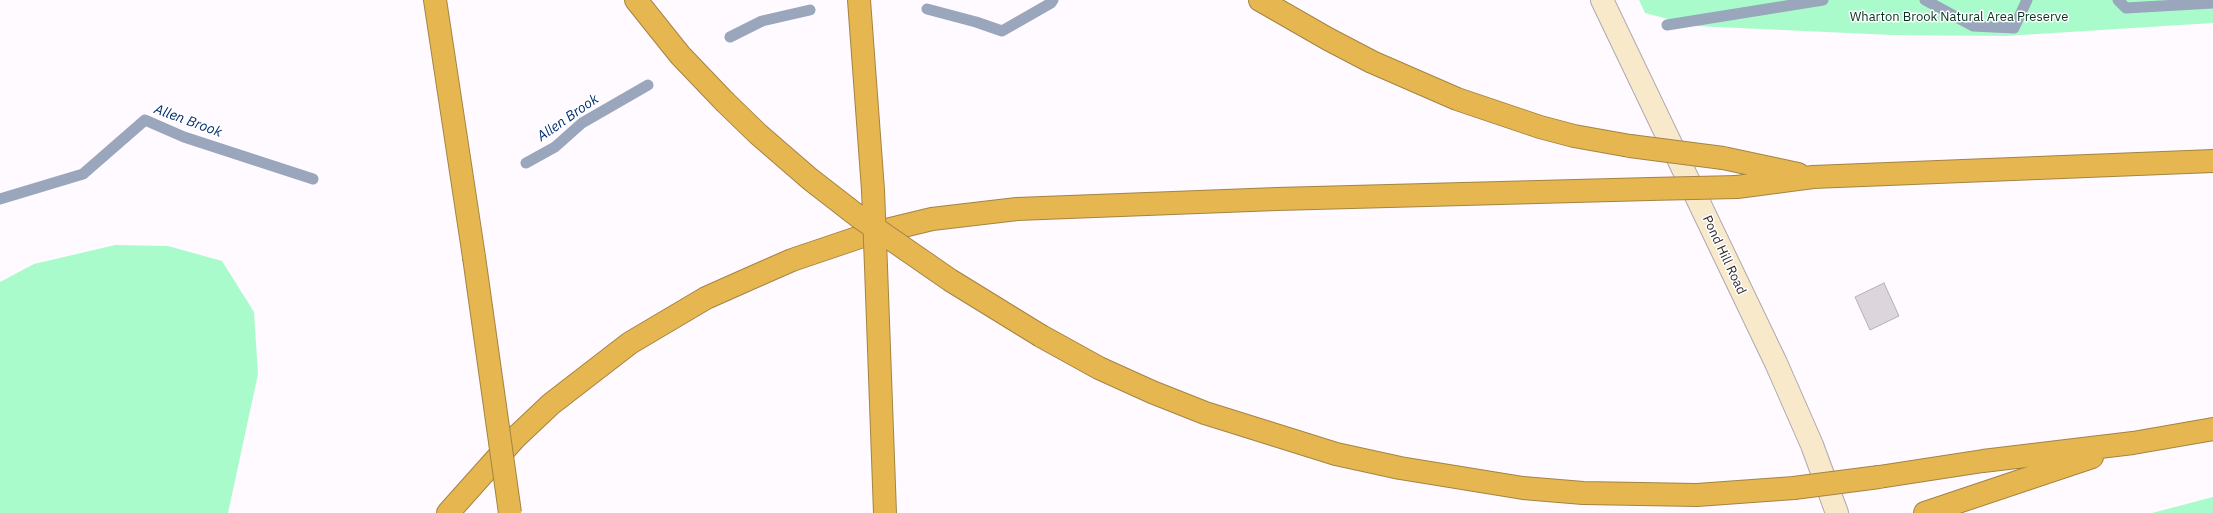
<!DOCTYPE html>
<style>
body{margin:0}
canvas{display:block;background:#fefaff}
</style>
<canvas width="2213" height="513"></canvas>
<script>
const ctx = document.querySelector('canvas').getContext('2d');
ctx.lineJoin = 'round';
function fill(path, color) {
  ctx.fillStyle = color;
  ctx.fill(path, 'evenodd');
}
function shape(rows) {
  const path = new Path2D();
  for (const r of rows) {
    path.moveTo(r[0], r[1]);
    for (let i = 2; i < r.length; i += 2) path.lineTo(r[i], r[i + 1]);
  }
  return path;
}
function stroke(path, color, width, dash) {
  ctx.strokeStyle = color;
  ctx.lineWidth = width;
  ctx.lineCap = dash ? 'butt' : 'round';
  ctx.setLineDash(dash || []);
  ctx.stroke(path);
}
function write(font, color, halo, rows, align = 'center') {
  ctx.font = font + ' "IBM Plex Sans",sans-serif';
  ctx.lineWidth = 3;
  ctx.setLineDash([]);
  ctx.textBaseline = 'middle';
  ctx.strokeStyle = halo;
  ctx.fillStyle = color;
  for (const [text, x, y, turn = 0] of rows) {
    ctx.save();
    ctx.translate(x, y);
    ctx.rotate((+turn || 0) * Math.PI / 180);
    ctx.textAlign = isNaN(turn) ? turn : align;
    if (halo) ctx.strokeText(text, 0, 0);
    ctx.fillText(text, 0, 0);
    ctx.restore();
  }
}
const green = shape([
 [1639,0,2213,0,2213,23,2006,36,1892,35,1695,26,1645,13],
 [115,245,168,246,222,261,254,312,258,374,228,513,0,513,0,282,34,264],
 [2213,497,2213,513,2152,513]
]);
const stream = shape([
 [1925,0,1973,26,2014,28,2027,0],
 [2118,0,2126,8,2213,3],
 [927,9,976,22,1002,31,1051,3,1053,0],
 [1667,25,1823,0],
 [730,37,762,21,810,10],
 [526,163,555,147,582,123,648,85],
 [0,199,83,174,145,120,184,137,313,179]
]);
const building = shape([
 [1884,283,1899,316,1870,330,1855,297,1884,283]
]);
const secondary = shape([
 [1602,0,1776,363,1812,445,1837,513]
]);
const motorway = shape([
 [435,0,474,257],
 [636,0,680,55,724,101],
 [859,0,873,190],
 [1260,0,1328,39,1372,62,1457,99,1540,127,1574,136,1630,146],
 [1723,158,1798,174],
 [1737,187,1813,177,2213,161],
 [876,267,885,513],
 [1041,336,1099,368,1152,392,1205,413,1336,454,1400,468,1523,488,1583,493,1697,495,1794,488],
 [1879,477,1983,461,2133,443,2213,429],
 [448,513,515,438,551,404,630,343,706,298,751,278,792,260,866,235,932,219,1017,209,1277,199,1650,189],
 [1925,513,2092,457]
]);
const motorwayBridge = shape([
 [724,101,758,134,810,179,859,217,950,280,1041,336],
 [1630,146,1723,158],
 [1650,189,1737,187],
 [873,190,876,267],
 [474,257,510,513],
 [1794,488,1879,477]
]);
const parkNames = [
 ["Wharton Brook Natural Area Preserve",1959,17]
];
const streetNames = [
 ["Pond Hill Road",1724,255,65]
];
const waterNames = [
 ["Allen Brook",568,118,-35],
 ["Allen Brook",188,121,20]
];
fill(green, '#aafbcc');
stroke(stream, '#99a6bc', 11);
fill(building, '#dcd6dc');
stroke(building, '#b5b0b5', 1);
stroke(secondary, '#aea9af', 24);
stroke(motorway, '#a48443', 24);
stroke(secondary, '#f8e9cb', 22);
stroke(motorway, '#e6b651', 22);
stroke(motorwayBridge, '#a48443', 24, []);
stroke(motorwayBridge, '#e6b651', 22);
write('13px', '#07321e', '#fff', parkNames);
write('13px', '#292729', '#fff', streetNames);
write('italic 14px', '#01306d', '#fff', waterNames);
</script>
